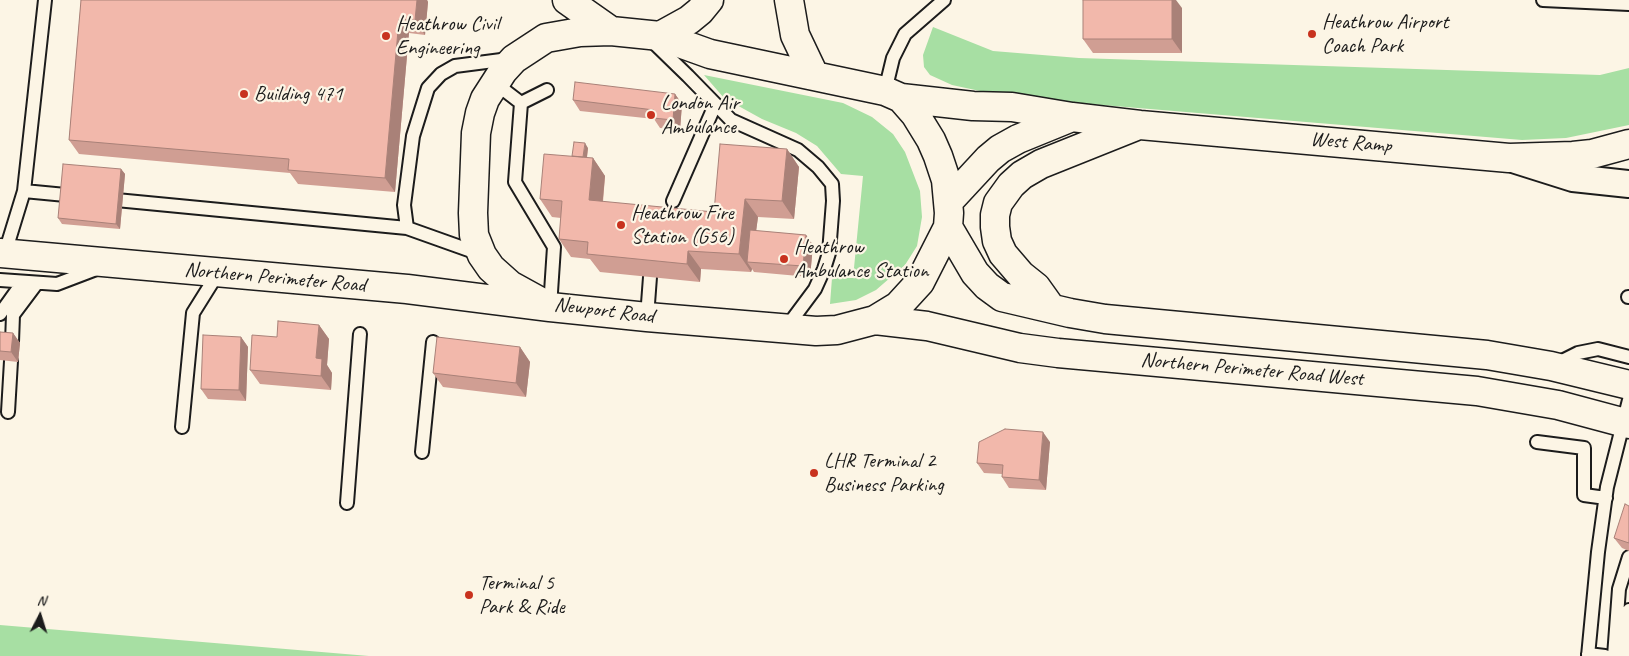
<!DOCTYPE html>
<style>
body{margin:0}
#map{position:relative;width:1629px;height:656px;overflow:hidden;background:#fcf5e5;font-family:Caveat,sans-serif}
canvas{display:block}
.north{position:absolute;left:15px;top:591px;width:50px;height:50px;-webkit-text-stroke:4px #fcf5e5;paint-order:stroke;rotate:5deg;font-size:14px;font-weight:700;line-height:20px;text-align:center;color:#1c1c1c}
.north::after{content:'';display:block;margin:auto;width:18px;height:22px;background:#1c1c1c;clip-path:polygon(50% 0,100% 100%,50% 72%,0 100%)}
</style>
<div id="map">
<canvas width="1629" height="656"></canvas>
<div class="north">N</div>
</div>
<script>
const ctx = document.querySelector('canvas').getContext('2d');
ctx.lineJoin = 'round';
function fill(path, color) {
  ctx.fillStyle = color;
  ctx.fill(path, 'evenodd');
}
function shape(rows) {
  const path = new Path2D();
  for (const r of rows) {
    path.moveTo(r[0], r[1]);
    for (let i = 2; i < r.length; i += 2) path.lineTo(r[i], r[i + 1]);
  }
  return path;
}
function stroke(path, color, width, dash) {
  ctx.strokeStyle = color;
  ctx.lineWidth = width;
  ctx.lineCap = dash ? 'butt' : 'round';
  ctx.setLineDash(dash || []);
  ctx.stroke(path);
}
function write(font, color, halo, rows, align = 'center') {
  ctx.font = font + ' Caveat,sans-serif';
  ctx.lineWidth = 4.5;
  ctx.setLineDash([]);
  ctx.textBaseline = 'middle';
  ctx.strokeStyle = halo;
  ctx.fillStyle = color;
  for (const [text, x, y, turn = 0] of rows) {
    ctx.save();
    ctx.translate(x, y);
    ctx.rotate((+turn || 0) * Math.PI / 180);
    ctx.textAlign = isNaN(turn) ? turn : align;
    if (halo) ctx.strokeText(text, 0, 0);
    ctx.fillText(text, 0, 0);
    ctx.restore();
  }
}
const green = shape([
 [933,27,993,51,1079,58,1600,75,1629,68,1629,125,1566,138,1522,140,994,96,980,91,952,85,930,75,924,67,923,55],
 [704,75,843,103,872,117,893,134,905,152,920,191,922,217,917,246,905,265,876,290,856,300,830,304,832,278,853,278,863,176,841,174,817,146,796,133,762,119,724,98],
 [0,625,369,656,0,656]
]);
const service = shape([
 [1543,0,1629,4],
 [651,40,688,76,731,120,798,150,818,167,832,184,833,201,829,253,824,269,815,289,786,328],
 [495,83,521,103],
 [547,90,521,103,515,182,554,247,550,307],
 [885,91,893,58,905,34,944,0],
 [24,191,76,196],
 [106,199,407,228,480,254],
 [673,201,715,105],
 [407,228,404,205,413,136,428,88,441,74,455,66,509,59],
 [5,253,24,191,45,0],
 [0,280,57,284,99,268],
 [1628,297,1629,297],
 [0,314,23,282],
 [647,317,650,277],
 [12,342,13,315,37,283],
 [1556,364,1578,353,1598,349,1629,357],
 [8,412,11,361],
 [182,427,193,313,218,273],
 [1537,442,1584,448,1584,495,1606,498],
 [422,452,433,342],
 [347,503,360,334],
 [1588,654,1605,656],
 [1588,656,1598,552,1607,487,1629,400],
 [1614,656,1619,589,1629,557],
 [1625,656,1629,610]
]);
const minor = shape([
 [1516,160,1573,178,1629,184]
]);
const tertiary = shape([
 [567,0,611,31],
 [789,0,795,35,814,75],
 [660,36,689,20,700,11,709,0],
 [901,98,973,106,1012,107,1072,117,1140,125,1509,158,1573,156,1592,154,1629,144],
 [949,201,988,159,1000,149,1018,139,1072,117],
 [948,227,975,273,987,286,1002,297,1070,313,1105,319,1487,355,1551,366,1629,385],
 [0,253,407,289,550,307,647,317,816,331,837,330,875,320,898,306,920,282,948,227,949,213,946,180,938,156,931,140,915,114,901,98,885,91,710,54,660,36,611,31,580,32,546,38,514,59,503,71,485,99,480,113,476,133,473,213,474,235,482,255,491,268,510,285,550,307],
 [1051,308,1036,287,1021,275,1003,254,997,241,995,227,995,215,998,203,1011,185,1022,175,1041,164,1136,126],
 [875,320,927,326,1020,348,1058,353,1477,391,1558,405,1629,424]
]);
const wall = shape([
 [81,0,427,0,428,2,425,35,409,33,395,192,298,184,290,173,79,154,69,140],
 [1182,8,1182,53,1093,53,1083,39],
 [675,94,682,104,680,130,660,128,654,119,580,111,573,100],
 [588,148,587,158,593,158,605,176,603,202,714,212,787,149,799,167,794,219,758,217,756,231,806,235,813,245,810,277,754,272,752,269,751,272,701,269,700,282,600,272,590,259,571,257,559,239,561,218,552,217,540,199,572,156],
 [121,169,125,174,120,229,62,224,58,218],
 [319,325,329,339,327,365,332,373,331,390,260,384,250,370,277,337],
 [0,332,13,333,20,343,18,362,0,360],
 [241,337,248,347,246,401,208,399,201,389],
 [520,347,530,362,526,397,443,387,433,373],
 [1050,442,1046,490,1009,488,1002,477,1002,474,984,473,977,463],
 [1629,506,1629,551,1622,548,1614,538]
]);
const shadedWall = shape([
 [417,0,427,0,428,2,425,35,415,20],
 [1172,0,1176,0,1182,8,1182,53,1172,39],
 [399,19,409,33,395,192,385,178],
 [675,94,682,104,680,130,673,120],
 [585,143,588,148,586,163,583,158],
 [787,149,799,167,794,219,782,201],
 [593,158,605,176,601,219,589,200],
 [121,169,125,174,120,229,116,224],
 [745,199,758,217,752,262,747,262,752,269,751,272,739,254],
 [806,235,813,245,810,277,803,266],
 [688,251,701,269,700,282,687,264],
 [319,325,329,339,327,365,332,373,331,390,321,376,316,358],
 [13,333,20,343,18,362,11,352],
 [241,337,248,347,246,401,239,390],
 [520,347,530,362,526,397,516,383],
 [1043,432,1050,442,1046,490,1039,480]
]);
const building = shape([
 [81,0,417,0,415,20,399,19,385,178,288,170,289,159,69,140,81,0],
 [1083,0,1172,0,1172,39,1083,39,1083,0],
 [575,82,675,94,673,120,653,118,654,110,573,100,575,82],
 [574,142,585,143,583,157,572,156,574,142],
 [720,144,787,149,782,201,745,199,739,254,688,251,687,264,587,254,588,242,559,239,562,201,540,199,544,154,593,158,589,200,714,212,720,144],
 [63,164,121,169,116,224,58,218,63,164],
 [750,230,806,235,803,266,747,262,750,230],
 [278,321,319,325,316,358,322,359,321,376,250,370,252,335,277,337,278,321],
 [0,332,13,333,11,352,0,351,0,332],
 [203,335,241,337,239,390,201,389,203,335],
 [437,337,520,347,516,383,433,373,437,337],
 [1005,429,1043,432,1039,480,1002,477,1003,465,977,463,979,442,1005,429],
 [1625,504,1629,506,1629,543,1614,538,1625,504]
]);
const markers = [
 [1312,34,5,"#c8321e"],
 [386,36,5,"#c8321e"],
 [244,94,5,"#c8321e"],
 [651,115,5,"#c8321e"],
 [621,225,5,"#c8321e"],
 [784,259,5,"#c8321e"],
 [814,473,5,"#c8321e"],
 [469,595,5,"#c8321e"]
];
const poiNames = [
 ["Heathrow Airport",1322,22],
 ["Coach Park",1322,46],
 ["Heathrow Civil",396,24],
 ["Engineering",396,48],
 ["Building 471",254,94],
 ["London Air",661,103],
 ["Ambulance",661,127],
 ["Heathrow Fire",631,213],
 ["Station (G56)",631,237],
 ["Heathrow",794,247],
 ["Ambulance Station",794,271],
 ["LHR Terminal 2",824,461],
 ["Business Parking",824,485],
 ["Terminal 5",479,583],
 ["Park & Ride",479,607]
];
const streetNames = [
 ["West Ramp",1351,143,5],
 ["Northern Perimeter Road",275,278,5],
 ["Newport Road",604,311,7],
 ["Northern Perimeter Road West",1252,370,5]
];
fill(green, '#a7dfa3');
stroke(service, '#1c1c1c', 16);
stroke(minor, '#1c1c1c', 30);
stroke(tertiary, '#1c1c1c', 31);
stroke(service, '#fcf5e5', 12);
stroke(minor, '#fcf5e5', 26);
stroke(tertiary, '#fcf5e5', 28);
fill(wall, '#d09e93');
fill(shadedWall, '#a98178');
fill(building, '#f2b8ab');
stroke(building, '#a98178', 1);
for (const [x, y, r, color] of markers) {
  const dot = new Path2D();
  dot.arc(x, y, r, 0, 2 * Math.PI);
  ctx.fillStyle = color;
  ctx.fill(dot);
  stroke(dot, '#fcf5e5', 2);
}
write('21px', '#1c1c1c', '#fcf5e5', poiNames, 'left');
write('21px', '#1c1c1c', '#fcf5e5', streetNames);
</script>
